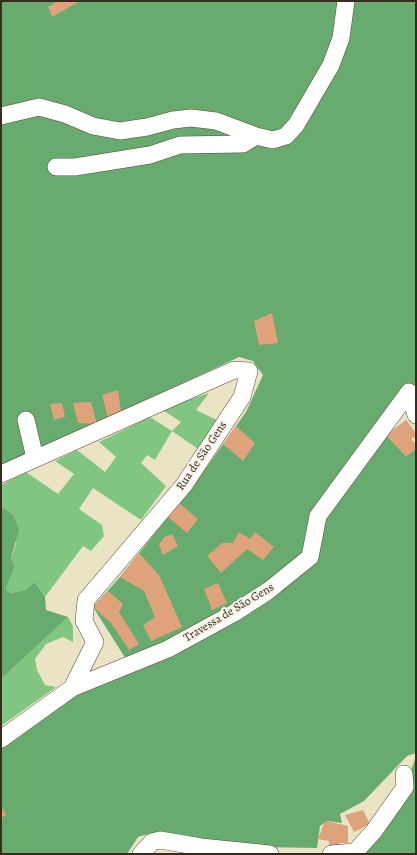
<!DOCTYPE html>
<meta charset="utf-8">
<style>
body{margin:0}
#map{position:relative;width:417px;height:855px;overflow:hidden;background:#eae3c4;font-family:Alegreya,serif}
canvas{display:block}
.frame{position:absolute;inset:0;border:2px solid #3b2a1e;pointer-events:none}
</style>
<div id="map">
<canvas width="417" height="855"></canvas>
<div class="frame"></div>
</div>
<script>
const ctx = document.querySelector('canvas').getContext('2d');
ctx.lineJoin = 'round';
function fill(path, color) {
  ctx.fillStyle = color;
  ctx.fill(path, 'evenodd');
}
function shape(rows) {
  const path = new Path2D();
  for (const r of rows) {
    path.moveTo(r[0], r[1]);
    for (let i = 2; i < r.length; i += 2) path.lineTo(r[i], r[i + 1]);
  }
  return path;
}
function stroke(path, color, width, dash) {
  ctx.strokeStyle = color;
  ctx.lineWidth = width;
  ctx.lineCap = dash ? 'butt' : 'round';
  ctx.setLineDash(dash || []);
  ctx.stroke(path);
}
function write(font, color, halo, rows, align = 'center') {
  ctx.font = font + ' Alegreya,serif';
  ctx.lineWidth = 4;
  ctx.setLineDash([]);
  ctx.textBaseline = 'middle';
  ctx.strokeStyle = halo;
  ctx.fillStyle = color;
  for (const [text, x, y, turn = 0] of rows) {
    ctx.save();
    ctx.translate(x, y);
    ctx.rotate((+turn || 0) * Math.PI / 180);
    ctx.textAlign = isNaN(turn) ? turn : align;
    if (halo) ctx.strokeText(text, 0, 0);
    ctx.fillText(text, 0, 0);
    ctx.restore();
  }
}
const green = shape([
 [209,393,196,410,217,420,198,449,172,431,155,460,147,455,141,463,166,486,141,520,93,488,79,509,102,525,104,536,91,551,83,546,45,597,35,582,25,590,11,593,4,590,15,566,11,558,16,544,13,515,1,506,1,485,26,472,58,494,74,474,55,461,77,450,105,472,116,457,99,442,150,417,172,431,181,422,161,409],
 [68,617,73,626,73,642,63,637,46,644,35,659,37,670,45,685,56,687,1,726,1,679]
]);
const forest = shape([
 [1,1,414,1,416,6,416,387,409,384,312,516,302,554,273,579,239,602,187,631,126,659,93,607,120,577,198,479,246,412,263,375,253,361,239,357,1,467],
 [386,435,406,456,416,449,416,753,407,756,364,801,340,814,342,823,327,821,320,826,317,848,262,847,219,843,151,833,138,837,127,854,1,854,1,745,74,695,316,559,325,517],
 [1,506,13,515,19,530,11,558,15,566,5,590,11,593,25,590,35,582,45,597,46,610,68,617,1,679],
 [416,756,416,854,350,854,407,782]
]);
const building = shape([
 [58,1,80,1,52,17,48,7],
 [272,313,278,343,259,345,254,321],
 [118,390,121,412,108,418,102,395],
 [91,402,97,424,78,423,73,403],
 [62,403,65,417,54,420,50,404],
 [406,420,416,433,416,437,411,439,416,444,416,449,406,456,386,435],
 [236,426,255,443,243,461,223,444],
 [179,503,198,519,187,533,168,517],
 [239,532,250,539,255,532,274,547,263,560,247,549,221,573,207,556,222,543,233,543],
 [172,534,178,546,163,555,159,545,164,537],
 [139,553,159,575,182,627,151,641,143,625,155,617,144,591,120,577],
 [218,583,227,603,212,610,204,589],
 [108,591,123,604,119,612,139,644,129,650,111,623,93,607],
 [1,806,6,815,1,818],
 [363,810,370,824,354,832,345,815],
 [327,821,348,826,348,843,339,843,338,850,329,850,329,841,318,839,324,823]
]);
const minor = shape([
 [1,116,39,107,65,114,93,126,120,131,147,127,173,120,191,118,216,121,256,136,273,140,286,136,296,125,331,65,341,38,346,1],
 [56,167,75,167,150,155,180,145,243,144,256,136],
 [26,420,35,458],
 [1,474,234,370,249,371,242,397,184,485,86,600,84,621,95,642,72,688,1,739],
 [72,688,168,649,234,613,268,591,310,557,318,516,409,392,416,415],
 [141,854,152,842,160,840,201,847,270,854],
 [331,854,355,852,374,831,405,787,404,774]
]);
const streetNames = [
 ["Rua de São Gens",202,456,-56],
 ["Travessa de São Gens",229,613,-31]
];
fill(green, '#81c680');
fill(forest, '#68ab6e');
fill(building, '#dea37a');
stroke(minor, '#554637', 18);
stroke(minor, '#fff', 17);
write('12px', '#3b2a1e', '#f7f3e8', streetNames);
</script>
